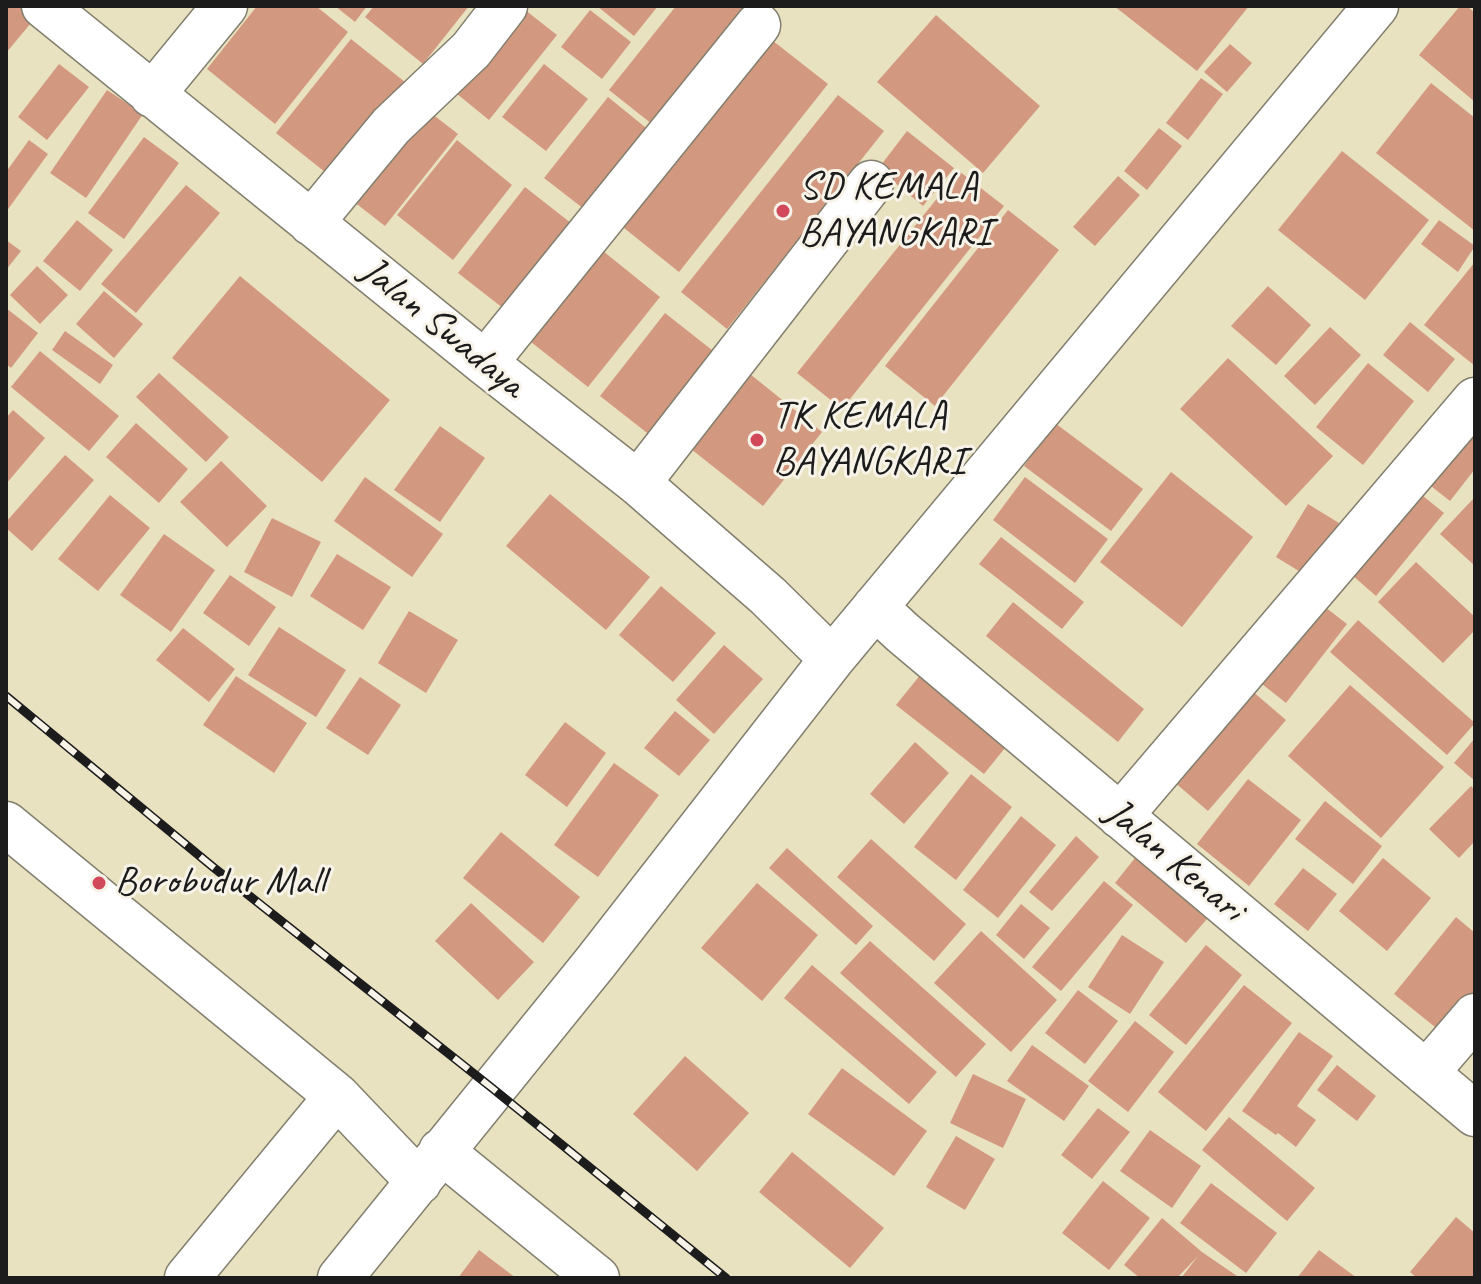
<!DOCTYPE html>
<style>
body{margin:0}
#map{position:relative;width:1481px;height:1284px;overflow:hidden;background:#e9e2c1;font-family:Caveat,sans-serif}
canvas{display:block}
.frame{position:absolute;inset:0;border:8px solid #1c1c1c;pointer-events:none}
</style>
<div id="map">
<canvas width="1481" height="1284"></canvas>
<div class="frame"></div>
</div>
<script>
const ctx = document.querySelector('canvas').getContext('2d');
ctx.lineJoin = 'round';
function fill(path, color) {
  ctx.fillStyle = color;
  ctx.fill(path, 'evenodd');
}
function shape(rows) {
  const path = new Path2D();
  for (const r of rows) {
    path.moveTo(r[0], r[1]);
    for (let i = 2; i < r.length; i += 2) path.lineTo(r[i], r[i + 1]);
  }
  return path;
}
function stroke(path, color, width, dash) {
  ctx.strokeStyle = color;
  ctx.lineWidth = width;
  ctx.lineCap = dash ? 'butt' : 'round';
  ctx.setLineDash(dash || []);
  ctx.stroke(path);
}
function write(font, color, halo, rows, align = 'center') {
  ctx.font = font + ' Caveat,sans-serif';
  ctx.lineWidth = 6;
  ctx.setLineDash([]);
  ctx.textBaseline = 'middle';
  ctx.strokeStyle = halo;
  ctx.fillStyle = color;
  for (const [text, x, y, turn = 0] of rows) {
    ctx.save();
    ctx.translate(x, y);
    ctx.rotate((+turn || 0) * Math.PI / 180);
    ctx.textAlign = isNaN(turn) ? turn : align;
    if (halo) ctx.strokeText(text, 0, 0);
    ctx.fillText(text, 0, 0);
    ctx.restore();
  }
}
const building = shape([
 [6,6,23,6,36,17,6,53],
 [257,6,316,6,348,32,275,124,207,69],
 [335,6,367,6,355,22],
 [374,6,469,6,423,64,365,17],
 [520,6,557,35,489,120,451,89],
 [597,6,658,6,634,36],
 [676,6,739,6,754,17,662,132,609,90],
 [1114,6,1249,6,1197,71],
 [1460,6,1467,6,1475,13,1475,102,1419,55],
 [590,10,631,42,602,79,561,47],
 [936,15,1040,106,983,173,877,82],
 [768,37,828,84,679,272,619,224],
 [351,39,410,86,335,180,276,133],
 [1230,44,1252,63,1227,92,1204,72],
 [59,64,89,87,47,140,18,117],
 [544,64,588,99,546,151,502,117],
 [1201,78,1223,94,1188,140,1166,123],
 [1431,83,1475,118,1475,231,1376,153],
 [107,90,143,114,86,198,50,173],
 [838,95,884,131,727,329,681,292],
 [608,97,656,136,593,216,544,178],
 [422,106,458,134,385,226,349,198],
 [1159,128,1182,146,1147,190,1124,171],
 [907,131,954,168,923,206,878,169],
 [144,137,179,163,124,239,88,213],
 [29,140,48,154,6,212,6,172],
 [457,140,512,185,453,260,397,215],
 [1342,151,1429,220,1365,300,1278,230],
 [959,171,1004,206,842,409,797,373],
 [1118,176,1140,195,1095,246,1073,227],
 [186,185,220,213,136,313,101,284],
 [525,187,576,227,508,312,458,273],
 [1008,210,1059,250,935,406,885,366],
 [77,220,113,250,80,291,43,261],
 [1439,220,1475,246,1458,272,1421,244],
 [6,240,21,251,6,270],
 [603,251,660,297,588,387,531,342],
 [1475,262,1475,366,1424,325],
 [37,266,68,295,40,324,10,295],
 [240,276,390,400,322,482,172,358],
 [1268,286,1311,325,1276,365,1231,326],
 [104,291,143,324,114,358,76,324],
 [6,308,38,333,11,368,6,364],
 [665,313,717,354,651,436,600,396],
 [1410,322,1455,359,1428,392,1383,355],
 [1330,327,1361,355,1315,405,1284,376],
 [65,331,113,365,100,384,52,350],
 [40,351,119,416,89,451,11,387],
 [1228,358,1333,456,1286,506,1180,409],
 [1368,363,1414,401,1363,465,1316,427],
 [159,373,229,437,206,462,136,397],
 [750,374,822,432,763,506,691,449],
 [13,410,45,438,6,484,6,418],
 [1475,411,1475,469,1450,501,1422,479],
 [136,423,188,469,159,503,106,457],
 [1055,423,1143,489,1111,531,1024,466],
 [440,426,485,458,440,522,394,490],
 [65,455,94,480,32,551,6,528,6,522],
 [221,461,267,506,227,547,180,502],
 [1171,472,1253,537,1182,627,1100,562],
 [365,477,443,534,412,577,334,521],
 [1025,477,1108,539,1075,583,993,520],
 [1412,487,1444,513,1376,596,1345,569],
 [550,494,650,577,606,630,506,546],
 [110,495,150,528,98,591,58,559],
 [1473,499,1475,501,1475,566,1440,534],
 [1308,504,1339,523,1307,576,1276,557],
 [272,518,321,542,292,597,244,572],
 [164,534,215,570,171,632,120,595],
 [1001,537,1084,602,1062,629,979,564],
 [337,554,391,587,363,630,310,596],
 [1416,562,1475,617,1475,630,1443,663,1378,602],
 [230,575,276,607,249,646,203,613],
 [661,586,716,633,673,682,619,635],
 [1312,597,1347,624,1286,703,1252,676],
 [1013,602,1144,709,1118,742,986,636],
 [409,611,458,640,426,693,378,663],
 [1358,620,1475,723,1447,755,1330,652],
 [279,627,346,670,316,717,248,675],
 [183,628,235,669,209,702,156,660],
 [724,645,763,679,714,734,676,700],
 [921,674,1009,743,984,774,896,705],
 [236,676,307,723,274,773,203,725],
 [360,677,401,705,368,755,326,728],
 [1244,684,1286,720,1208,811,1166,775],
 [1350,685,1444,767,1381,838,1288,756],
 [675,711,710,740,679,776,644,748],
 [565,722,606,753,567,807,525,775],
 [1475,738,1475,781,1454,763],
 [915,742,949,773,904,824,870,794],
 [614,763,659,795,598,877,554,845],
 [971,774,1012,807,956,880,914,847],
 [1248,779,1301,820,1249,886,1197,844],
 [1471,786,1475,790,1475,841,1459,858,1429,829],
 [1325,801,1382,846,1353,884,1295,839],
 [1021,816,1056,845,998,918,963,890],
 [501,832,580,897,543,943,463,878],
 [1076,836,1099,857,1052,911,1029,892],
 [871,839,966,924,934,961,837,877],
 [787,848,873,926,856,945,769,868],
 [1135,858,1207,919,1186,943,1115,883],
 [1383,858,1431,898,1387,951,1339,911],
 [1303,868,1337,894,1308,931,1274,904],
 [1104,881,1133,905,1061,991,1032,967],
 [757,883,818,935,762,1001,701,948],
 [471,903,534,962,498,1000,435,941],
 [1021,904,1050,928,1024,959,996,935],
 [1456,917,1475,933,1475,998,1445,1035,1394,994],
 [981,931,1057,1000,1011,1052,934,983],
 [1122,935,1164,962,1130,1014,1088,987],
 [870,941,986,1044,956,1077,840,973],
 [1206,945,1242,975,1186,1045,1149,1015],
 [812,965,937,1072,909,1104,784,998],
 [1244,985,1292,1023,1206,1131,1158,1092],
 [1078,990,1118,1021,1085,1064,1045,1033],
 [1135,1021,1174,1052,1128,1112,1088,1081],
 [1299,1032,1333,1056,1297,1106,1316,1120,1296,1147,1278,1133,1276,1135,1242,1111],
 [1032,1045,1089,1086,1064,1121,1007,1081],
 [685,1056,749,1113,697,1171,633,1114],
 [1337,1065,1376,1096,1357,1121,1317,1090],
 [842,1068,927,1131,894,1176,808,1114],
 [973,1074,1026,1099,1003,1148,950,1123],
 [1098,1108,1130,1132,1092,1179,1061,1155],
 [1229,1117,1315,1188,1287,1221,1202,1150],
 [1150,1130,1201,1166,1172,1208,1120,1171],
 [956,1136,995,1159,965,1210,926,1187],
 [792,1152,884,1228,850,1268,759,1192],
 [1103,1181,1150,1218,1109,1270,1062,1233],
 [1211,1183,1277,1233,1246,1273,1180,1223],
 [1456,1217,1475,1233,1475,1278,1417,1278,1410,1272],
 [1162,1218,1202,1252,1237,1276,1235,1278,1181,1278,1198,1256,1177,1278,1140,1278,1124,1265],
 [479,1250,516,1278,458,1278],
 [1319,1250,1357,1278,1297,1278]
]);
const minor = shape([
 [44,6,485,363,638,483,768,596,832,659],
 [152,95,225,6],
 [311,223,391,126,471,50,505,6],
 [485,363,758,25],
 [638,483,871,183],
 [875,607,903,633,1475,1114],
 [1120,816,1475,400],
 [6,824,337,1096,419,1182],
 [1426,1073,1475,1016],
 [441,1151,597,1278],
 [187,1278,337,1096],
 [340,1278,595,963,832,659,1376,6]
]);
const rail = shape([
 [6,696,213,867,492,1088,726,1278]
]);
const markers = [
 [783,211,8,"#d1495b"],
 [757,440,8,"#d1495b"],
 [99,883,8,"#d1495b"]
];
const poiNames = [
 ["SD KEMALA",799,188],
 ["BAYANGKARI",799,234],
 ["TK KEMALA",773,417],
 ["BAYANGKARI",773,463],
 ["Borobudur Mall",115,883]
];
const streetNames = [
 ["Jalan Swadaya",442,328,39],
 ["Jalan Kenari",1174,861,40]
];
fill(building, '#d39880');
stroke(minor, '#827f6e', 47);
stroke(minor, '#fff', 44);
stroke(rail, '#1c1c1c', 9);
stroke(rail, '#f7f3e8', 6, [18]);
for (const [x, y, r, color] of markers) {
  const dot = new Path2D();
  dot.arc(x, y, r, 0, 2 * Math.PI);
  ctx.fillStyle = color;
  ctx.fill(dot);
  stroke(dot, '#f7f3e8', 3);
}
write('40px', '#1c1c1c', '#f7f3e8', poiNames, 'left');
write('40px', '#1c1c1c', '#f7f3e8', streetNames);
</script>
